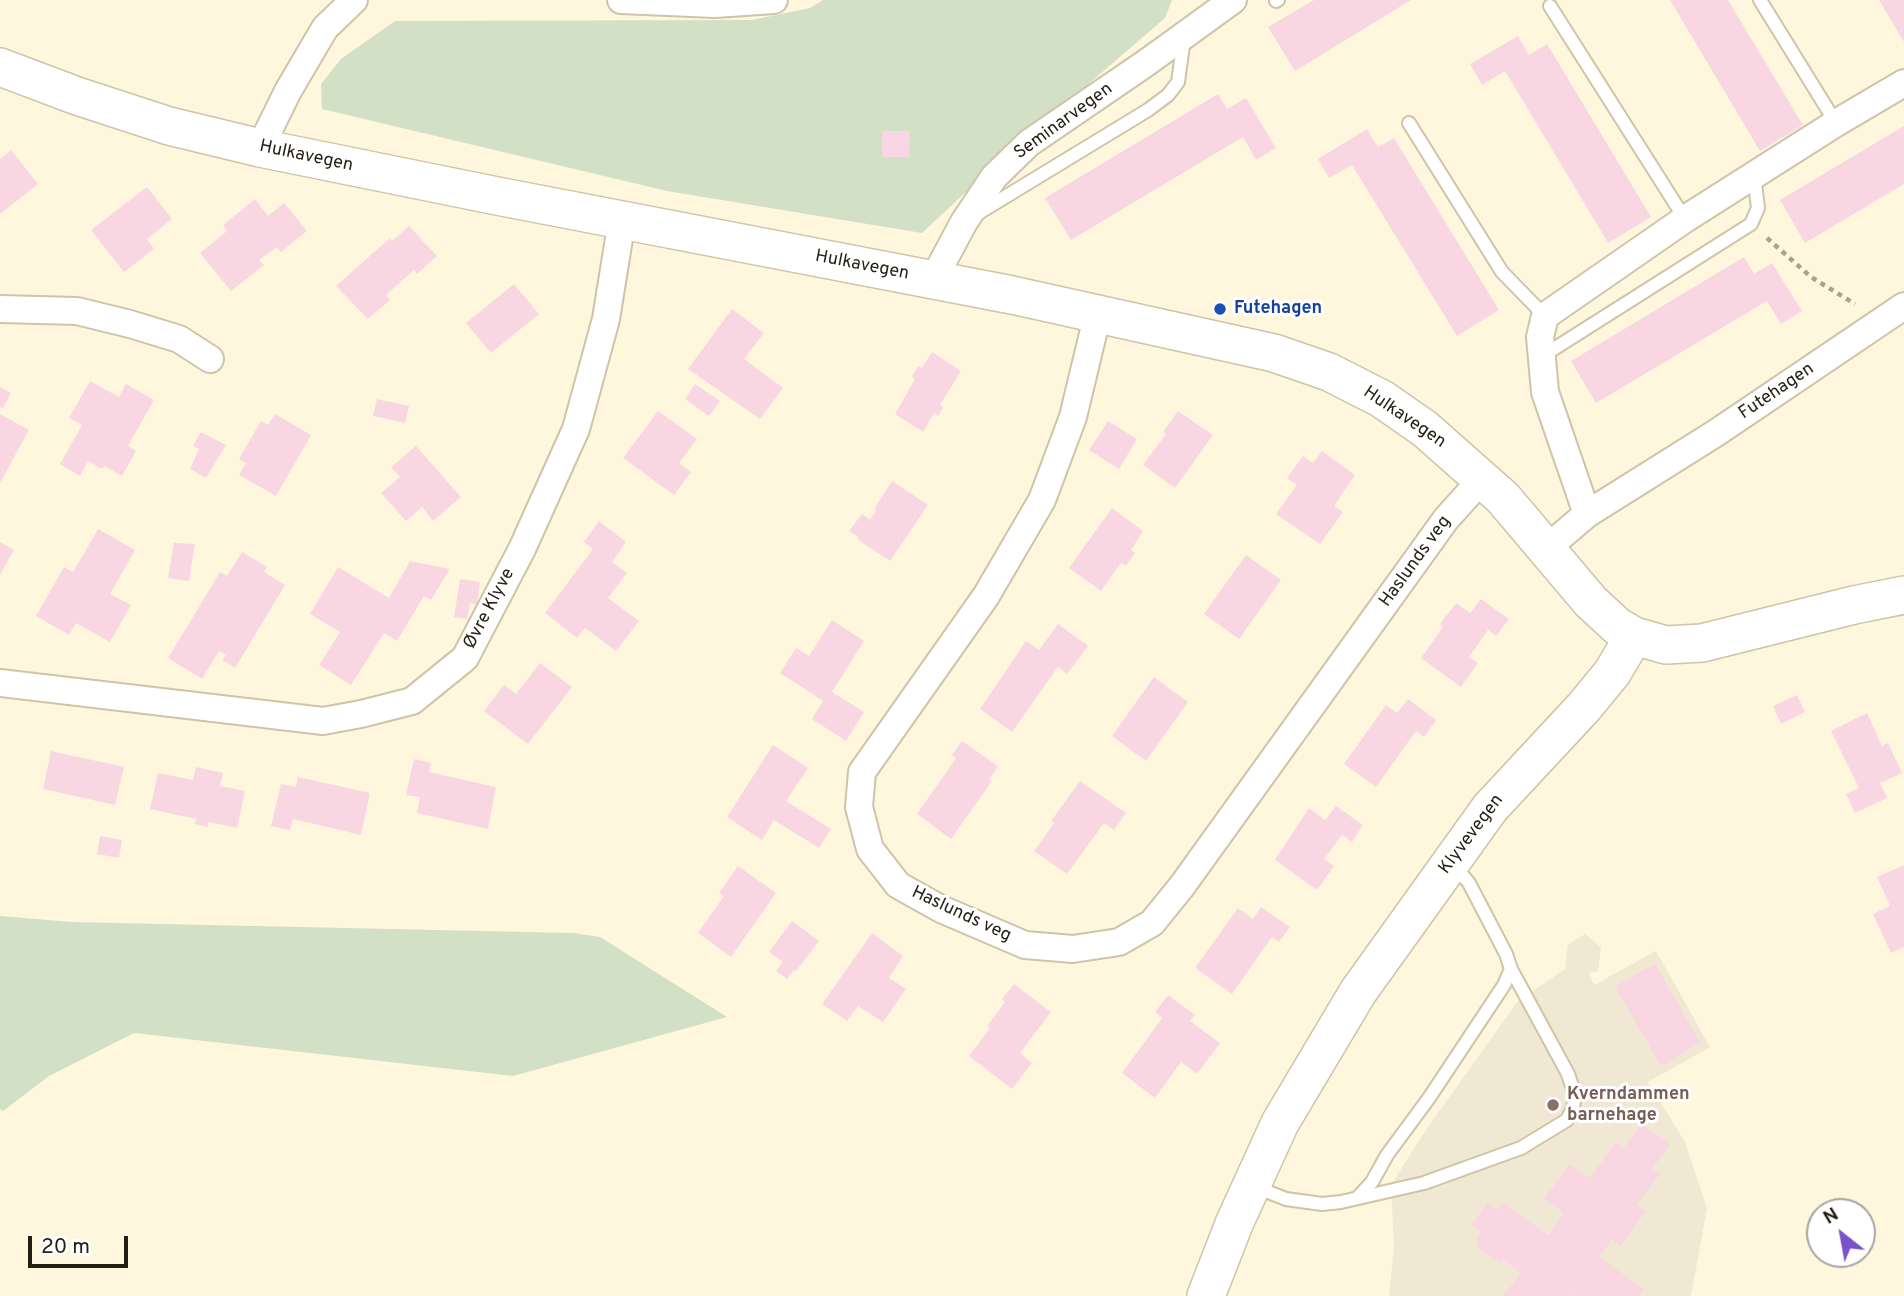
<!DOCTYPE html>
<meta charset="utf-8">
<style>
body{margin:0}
#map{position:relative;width:1904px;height:1296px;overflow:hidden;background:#fff6de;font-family:Overpass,sans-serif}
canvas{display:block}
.north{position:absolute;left:1806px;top:1198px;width:70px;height:70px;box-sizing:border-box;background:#fff;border:2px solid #a7a5a1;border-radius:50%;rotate:329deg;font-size:19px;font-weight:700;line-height:28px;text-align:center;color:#231f14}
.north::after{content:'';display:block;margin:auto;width:24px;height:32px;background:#7951ca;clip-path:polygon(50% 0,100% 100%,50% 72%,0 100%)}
.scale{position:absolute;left:28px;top:1236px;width:100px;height:32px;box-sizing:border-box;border:4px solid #231f14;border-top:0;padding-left:9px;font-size:21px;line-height:24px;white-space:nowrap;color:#231f14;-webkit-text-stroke:5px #fff;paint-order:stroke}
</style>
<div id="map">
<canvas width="1904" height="1296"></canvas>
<div class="north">N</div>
<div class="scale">20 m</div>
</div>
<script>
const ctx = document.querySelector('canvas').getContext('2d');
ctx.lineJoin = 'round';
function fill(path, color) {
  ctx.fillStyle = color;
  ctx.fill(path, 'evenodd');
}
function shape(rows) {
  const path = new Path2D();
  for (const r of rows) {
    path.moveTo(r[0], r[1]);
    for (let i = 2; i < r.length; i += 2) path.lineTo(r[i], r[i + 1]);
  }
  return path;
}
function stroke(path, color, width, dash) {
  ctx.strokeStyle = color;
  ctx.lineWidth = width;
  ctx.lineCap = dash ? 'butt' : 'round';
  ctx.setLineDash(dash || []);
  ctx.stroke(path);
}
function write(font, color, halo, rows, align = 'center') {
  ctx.font = font + ' Overpass,sans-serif';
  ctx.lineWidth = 6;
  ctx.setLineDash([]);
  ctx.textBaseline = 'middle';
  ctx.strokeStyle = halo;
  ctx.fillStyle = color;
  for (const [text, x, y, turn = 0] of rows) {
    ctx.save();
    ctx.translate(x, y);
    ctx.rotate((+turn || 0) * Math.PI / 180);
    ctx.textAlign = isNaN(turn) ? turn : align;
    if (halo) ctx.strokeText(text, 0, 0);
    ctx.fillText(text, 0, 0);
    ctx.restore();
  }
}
const education = shape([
 [1585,934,1601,947,1598,971,1589,973,1594,985,1656,951,1710,1047,1648,1082,1685,1142,1707,1208,1691,1296,1389,1296,1394,1247,1391,1185,1427,1128,1517,1002,1565,969,1568,945]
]);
const green = shape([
 [823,0,1172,0,1165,18,997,163,922,233,667,191,322,109,321,84,341,59,395,21,752,20,810,8],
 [0,916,71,922,573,933,600,937,727,1017,513,1076,134,1033,49,1076,3,1111,0,1109]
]);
const building = shape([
 [1314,0,1411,0,1295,71,1268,27],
 [1670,0,1728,0,1803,125,1760,151],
 [1879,0,1904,0,1904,42],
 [1518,36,1529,55,1547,44,1651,217,1608,243,1505,71,1482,85,1470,64],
 [1218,94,1227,109,1246,98,1276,148,1256,160,1243,137,1071,240,1045,198],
 [1904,126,1904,184,1805,243,1780,200],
 [1367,129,1378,147,1394,138,1499,310,1457,336,1352,165,1329,178,1318,159],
 [882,131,910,131,909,157,882,157],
 [11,150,38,184,0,214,0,159],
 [147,187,172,219,147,239,154,249,124,272,91,230],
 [255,199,268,216,284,203,307,231,281,252,277,247,259,260,264,265,231,291,200,253,227,231,223,225],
 [409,226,437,256,417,274,414,270,386,295,390,300,368,319,336,286,390,238,392,241],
 [1744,257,1754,274,1772,263,1802,311,1781,324,1767,301,1596,403,1571,361],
 [514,284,539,314,491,353,466,323],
 [732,309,764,333,744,359,783,388,760,419,688,369],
 [932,352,961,371,940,405,943,407,938,416,934,413,923,432,895,414,915,379,912,377,918,366,922,368],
 [90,381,119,397,126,384,154,400,128,446,136,451,122,476,104,466,102,469,88,461,80,476,60,464,82,425,69,418],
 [695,384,720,401,709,416,685,399],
 [0,387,11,393,3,408,0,407],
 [377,399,409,406,405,423,373,416],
 [658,411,697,439,679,463,691,472,674,495,623,458],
 [1178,411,1213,435,1175,488,1143,465,1166,434,1163,432],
 [0,414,29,430,0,483],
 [275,414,311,435,276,496,239,475,246,463,239,459,261,421,268,425],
 [1108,421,1137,439,1119,469,1089,450],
 [201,432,226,445,206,478,190,469,199,449,193,446],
 [416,446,461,497,433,521,422,507,406,521,381,493,400,477,391,467],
 [1322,451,1355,475,1334,506,1343,512,1320,544,1276,514,1297,485,1287,478,1303,456,1313,463],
 [892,481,928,505,890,561,857,539,858,537,849,531,862,514,870,520,876,511,874,509],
 [1112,508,1143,531,1131,550,1135,553,1126,566,1121,563,1101,591,1069,568],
 [599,521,626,542,612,562,627,573,608,598,639,621,616,651,585,628,577,638,545,613,593,549,584,542],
 [98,529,135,550,110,594,131,605,110,642,76,623,69,635,36,616,64,567,73,572],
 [0,542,14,550,0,575],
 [174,543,195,544,189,581,168,578],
 [242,552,267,567,264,572,285,585,235,668,222,660,226,655,219,651,202,679,168,658,220,572,227,576],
 [1246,555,1281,580,1239,639,1204,614],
 [410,561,450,569,431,600,424,596,397,641,384,633,351,685,319,665,340,632,310,614,338,567,389,598],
 [460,579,480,582,477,604,470,603,467,619,454,617],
 [1481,599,1509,619,1496,636,1488,630,1469,657,1478,663,1461,687,1421,658,1443,627,1440,624,1456,603,1470,613],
 [832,620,864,641,832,692,864,712,846,741,812,719,823,701,780,673,796,648,809,656],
 [1058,624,1088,646,1067,674,1058,667,1012,732,980,709,1026,641,1039,650],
 [540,663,572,687,528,744,484,711,504,685,516,694],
 [1154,677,1188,702,1146,761,1112,736],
 [1797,695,1805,712,1781,724,1773,706],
 [1408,699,1436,720,1424,737,1416,731,1376,787,1344,764,1386,705,1397,713],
 [1867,713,1882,746,1888,743,1902,773,1880,783,1887,798,1855,813,1846,794,1859,788,1831,731],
 [962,741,998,766,989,780,992,781,951,839,917,814,956,758,952,755],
 [773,745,808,768,786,801,831,829,819,848,774,820,762,840,727,817],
 [51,751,124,767,115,805,43,789],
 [414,759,431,763,429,772,496,787,488,829,417,813,420,797,406,795],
 [196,767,223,773,220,786,245,791,237,828,208,822,208,827,195,824,196,819,150,809,158,773,193,780],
 [298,777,370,793,361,835,293,819,290,830,271,826,281,784,296,787],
 [1080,781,1126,813,1114,830,1104,823,1067,874,1034,851,1054,823,1051,821],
 [1336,806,1363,825,1352,842,1342,835,1324,859,1334,866,1317,890,1275,860,1309,808,1325,820],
 [100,836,122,840,119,858,97,854],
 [1904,865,1904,947,1891,953,1873,914,1890,906,1877,877],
 [738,866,776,893,731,957,698,933,724,896,719,893],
 [1261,907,1290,927,1279,942,1272,937,1232,994,1195,968,1238,908,1253,919],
 [792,921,819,941,796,971,794,970,787,979,776,971,783,962,769,952],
 [872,933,903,956,889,978,906,989,883,1022,858,1006,847,1021,822,1004],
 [1655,964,1700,1042,1661,1066,1615,986],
 [1014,984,1051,1012,1020,1053,1032,1063,1012,1089,969,1056,990,1028,987,1026,1005,1002,1002,999],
 [1168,995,1195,1015,1190,1021,1220,1043,1197,1074,1181,1062,1155,1098,1122,1073,1162,1018,1155,1012],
 [1641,1124,1670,1144,1652,1169,1660,1174,1637,1204,1646,1211,1621,1246,1612,1239,1599,1257,1644,1289,1639,1296,1575,1296,1571,1294,1570,1296,1503,1296,1521,1273,1502,1259,1500,1263,1476,1246,1479,1241,1476,1240,1481,1232,1471,1225,1488,1203,1498,1210,1503,1203,1548,1235,1564,1213,1544,1199,1570,1164,1590,1178,1616,1142,1624,1148]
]);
const path = shape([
 [1767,238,1811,277,1855,304]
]);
const lane = shape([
 [1760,0,1836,123],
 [1276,1,1278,0],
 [1550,6,1685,219],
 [1409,123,1502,272,1545,316],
 [977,214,1148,110,1168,95,1178,82,1184,38],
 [1541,357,1751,224,1758,208,1754,175],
 [1253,1186,1286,1199,1322,1204,1341,1202,1424,1183,1521,1148,1567,1120,1573,1108,1575,1095,1568,1074,1511,969,1506,954,1469,883,1453,864],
 [1358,1197,1372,1182,1387,1155,1429,1098,1504,985,1511,969]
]);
const street = shape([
 [621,0,715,4,774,0],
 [260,148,288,91,325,28,354,0],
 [933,280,964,222,994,177,1029,143,1146,63,1233,0],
 [0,309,77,311,130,324,179,339,210,359],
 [1098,313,1073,417,1042,500,986,596,862,772,859,807,870,849,898,885,941,909,1025,945,1073,949,1119,942,1152,923,1182,886,1446,519,1483,478],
 [1587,514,1545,392,1540,337,1545,316,1685,219,1836,123,1904,83],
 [1547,548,1587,514,1716,433,1904,306],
 [0,683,323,721,361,714,412,701,465,658,522,549,576,429,606,319,622,220]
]);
const secondary = shape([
 [0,67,77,96,169,126,260,148,497,196,1012,295,1274,353,1329,372,1382,399,1425,429,1503,498,1591,602,1617,626,1634,636,1666,645,1702,643,1854,605,1904,595],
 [1206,1296,1234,1224,1280,1123,1358,992,1490,808,1584,707,1612,673,1634,636]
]);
const markers = [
 [1220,309,7,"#1a4fb4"],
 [1553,1105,7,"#8d6e63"]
];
const streetNames = [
 ["Seminarvegen",1064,122,-36],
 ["Hulkavegen",306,157,12],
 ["Hulkavegen",862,266,11],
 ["Futehagen",1777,392,-34],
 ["Hulkavegen",1404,418,34],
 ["Haslunds veg",1416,562,-54],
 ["Øvre Klyve",490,609,-62],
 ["Klyvevegen",1472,835,-53],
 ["Haslunds veg",961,915,25]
];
const transitNames = [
 ["Futehagen",1234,309]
];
const educationNames = [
 ["Kverndammen",1567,1095],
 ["barnehage",1567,1116]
];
fill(education, '#f0e8d2');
fill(green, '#d2e0c6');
fill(building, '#f8d7e3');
stroke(lane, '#cfc4a7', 16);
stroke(street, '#cfc4a7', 30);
stroke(secondary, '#cfc4a7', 40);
stroke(path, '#a9a28f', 4.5, [5, 5]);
stroke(lane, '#fff', 12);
stroke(street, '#fff', 26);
stroke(secondary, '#fff', 37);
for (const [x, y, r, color] of markers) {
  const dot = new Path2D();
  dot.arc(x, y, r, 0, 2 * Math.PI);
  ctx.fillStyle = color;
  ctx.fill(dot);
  stroke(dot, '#fff', 2.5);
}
write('18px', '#231f14', '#fff', streetNames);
write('bold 18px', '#164399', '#fff', transitNames, 'left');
write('bold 18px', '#785e54', '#fff', educationNames, 'left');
</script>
